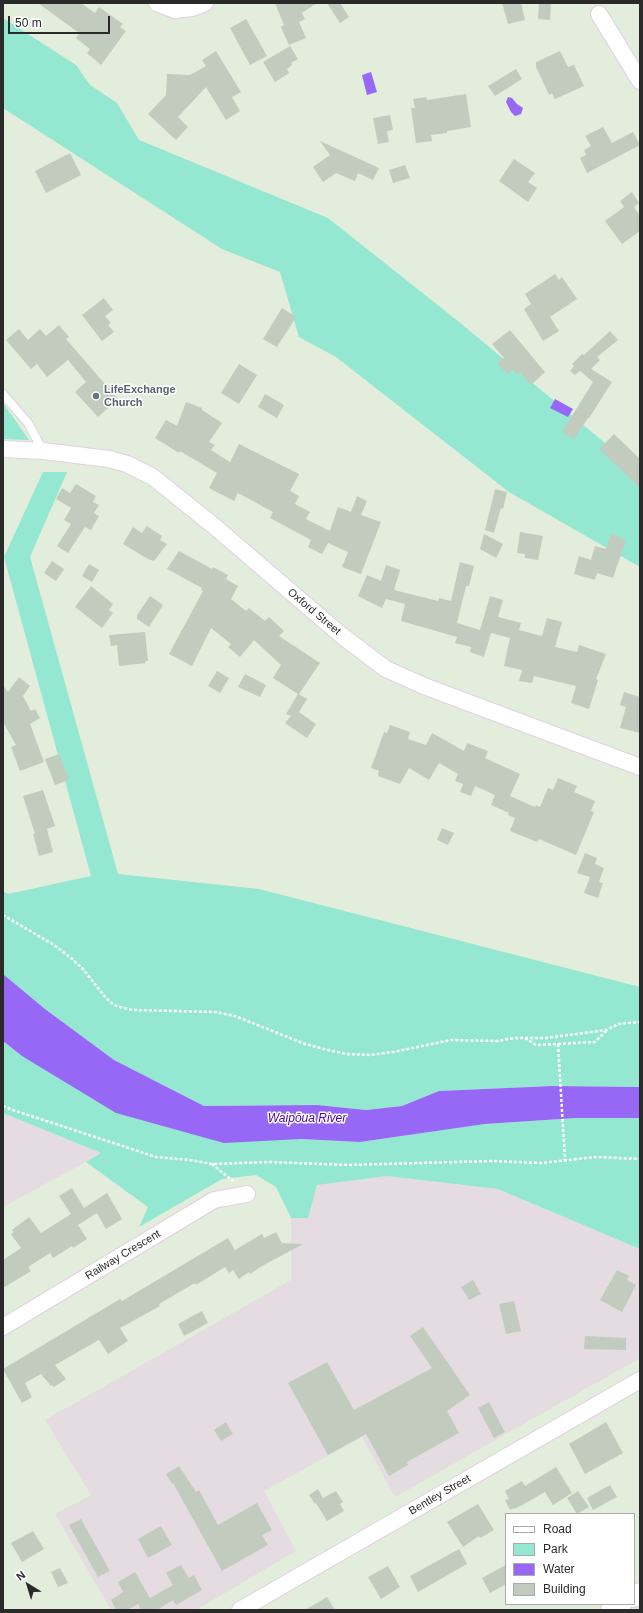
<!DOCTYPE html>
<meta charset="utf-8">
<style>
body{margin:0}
#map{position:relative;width:643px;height:1613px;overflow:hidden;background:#e2eddb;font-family:Helvetica,sans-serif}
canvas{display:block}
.frame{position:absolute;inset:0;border:4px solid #2a2a2a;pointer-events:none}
.legend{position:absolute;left:505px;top:1513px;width:130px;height:92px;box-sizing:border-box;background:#fff;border:1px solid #aaa;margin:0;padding:5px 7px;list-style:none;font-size:12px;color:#2a2a2a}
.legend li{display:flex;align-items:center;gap:8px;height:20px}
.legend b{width:20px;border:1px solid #aaa}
.north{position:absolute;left:8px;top:1565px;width:40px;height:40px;-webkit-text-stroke:3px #fff;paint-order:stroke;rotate:322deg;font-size:11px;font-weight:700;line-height:16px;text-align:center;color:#2a2a2a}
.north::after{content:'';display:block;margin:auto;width:14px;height:18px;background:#2a2a2a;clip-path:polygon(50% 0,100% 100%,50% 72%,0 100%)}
.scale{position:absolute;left:8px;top:16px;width:102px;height:18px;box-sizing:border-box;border:2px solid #2a2a2a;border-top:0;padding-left:5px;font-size:12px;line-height:14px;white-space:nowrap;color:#2a2a2a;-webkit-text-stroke:3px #fff;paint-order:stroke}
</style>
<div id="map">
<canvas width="643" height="1613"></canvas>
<div class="frame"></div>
<ul class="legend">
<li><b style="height:5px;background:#fff"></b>Road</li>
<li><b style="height:11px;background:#94e7d0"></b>Park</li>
<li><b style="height:11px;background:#9768f6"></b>Water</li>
<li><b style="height:11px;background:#c2ccbe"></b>Building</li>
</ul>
<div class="north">N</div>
<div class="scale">50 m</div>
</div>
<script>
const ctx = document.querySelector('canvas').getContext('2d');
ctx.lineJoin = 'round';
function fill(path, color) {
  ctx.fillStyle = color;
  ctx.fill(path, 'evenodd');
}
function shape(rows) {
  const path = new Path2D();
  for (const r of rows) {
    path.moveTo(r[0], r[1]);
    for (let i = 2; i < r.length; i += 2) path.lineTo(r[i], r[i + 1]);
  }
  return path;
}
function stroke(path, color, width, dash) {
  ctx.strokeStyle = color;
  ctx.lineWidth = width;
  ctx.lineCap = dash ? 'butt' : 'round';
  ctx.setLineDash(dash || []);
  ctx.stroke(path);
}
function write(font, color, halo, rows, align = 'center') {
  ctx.font = font + ' Helvetica,sans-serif';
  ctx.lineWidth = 3;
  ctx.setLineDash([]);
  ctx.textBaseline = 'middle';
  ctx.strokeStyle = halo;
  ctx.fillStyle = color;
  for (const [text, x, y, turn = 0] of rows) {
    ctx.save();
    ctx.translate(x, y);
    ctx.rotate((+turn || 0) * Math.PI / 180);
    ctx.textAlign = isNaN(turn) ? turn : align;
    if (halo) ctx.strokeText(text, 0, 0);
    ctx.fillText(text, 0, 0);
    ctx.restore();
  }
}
const industrial = shape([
 [3,1113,102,1153,3,1207],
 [387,1176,498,1189,640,1249,640,1358,395,1497,362,1437,264,1491,296,1551,196,1610,111,1610,55,1514,91,1495,45,1420,291,1280,291,1218,308,1217,317,1185]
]);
const green = shape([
 [3,18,76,65,90,85,117,103,139,140,328,218,459,322,640,472,640,567,509,492,336,357,299,337,280,272,222,249,3,108],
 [3,403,29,440,3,439],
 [43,472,67,472,30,557,118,874,259,889,640,987,640,1087,552,1086,439,1091,402,1106,366,1110,317,1105,204,1106,114,1060,45,1009,3,974,3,891,8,894,91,876,4,557],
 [3,1041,22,1056,301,1139,360,1142,485,1124,576,1118,640,1118,640,1249,498,1189,387,1176,317,1185,308,1218,291,1218,276,1187,256,1175,222,1179,139,1227,148,1207,86,1162,101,1153,3,1113]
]);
const water = shape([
 [371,72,377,92,367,95,362,75],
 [508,97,512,98,517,104,523,108,521,114,515,116,511,112,506,102],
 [555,399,573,409,568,417,550,408],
 [3,974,45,1009,114,1060,204,1106,317,1105,366,1110,402,1106,439,1091,552,1086,640,1087,640,1118,576,1118,485,1124,360,1142,301,1139,224,1143,116,1113,22,1056,3,1041]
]);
const building = shape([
 [38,3,81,3,95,13,99,7,123,24,120,27,126,31,101,65,87,53,90,49,76,38,79,33],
 [275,3,317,3,302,13,305,19,299,22,306,38,289,45,281,27,284,25],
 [327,3,340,3,349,17,340,23],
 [502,3,521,3,525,20,508,24],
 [539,3,551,3,550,20,538,19],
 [246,19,267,56,250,65,230,28],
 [290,46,298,59,291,63,292,65,287,69,289,73,275,82,263,62],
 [216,51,241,92,232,97,240,111,226,120,206,87,178,117,188,127,176,140,148,114,166,95,167,74,190,75,206,66,202,60],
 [560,51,568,67,574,65,584,86,555,99,552,93,549,95,536,67,536,62],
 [516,69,522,79,495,96,488,86],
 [466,94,471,127,447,131,447,133,431,135,432,141,416,143,411,108,415,108,413,99,426,97,427,100],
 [390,115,393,130,387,131,389,142,378,144,373,118],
 [603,127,612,143,633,132,640,145,587,173,580,158,586,155,584,150,591,146,585,136],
 [320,141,379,168,373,180,358,173,355,181,336,173,323,182,313,167,330,155],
 [70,153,81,175,46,193,35,171],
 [514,159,535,173,528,182,537,188,528,202,499,181],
 [405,165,410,178,393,183,389,170],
 [632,192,639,203,634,207,640,216,640,231,622,244,605,221,624,207,620,201],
 [555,274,559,280,562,277,577,299,550,317,559,331,543,341,524,309,531,304,525,294],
 [104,298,113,310,105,316,111,323,108,325,114,332,102,341,82,315],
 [282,308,296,317,277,347,263,339],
 [59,325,69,337,66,339,118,399,98,417,75,392,86,382,68,360,47,377,37,364,31,369,6,340,19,329,28,340,40,329,46,336],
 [510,330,545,372,531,385,520,372,517,374,513,370,507,374,497,363,504,358,492,344],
 [610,331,618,340,597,357,600,360,591,369,612,382,589,418,588,418,574,439,562,432,593,382,580,371,575,375,570,371,574,366,572,364,582,354,584,355],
 [239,364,257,375,239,404,221,393],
 [265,394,284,405,277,418,258,407],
 [186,402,202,408,202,410,222,423,209,442,215,445,211,450,230,462,239,444,299,474,290,491,299,496,295,504,310,512,306,519,330,531,338,507,351,512,357,496,367,501,361,515,381,522,361,574,342,567,348,552,328,543,322,554,308,547,311,540,270,518,273,512,238,493,234,501,209,488,217,473,180,451,179,453,155,438,166,420,177,426],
 [614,434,640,459,640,488,599,449],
 [76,484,96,496,93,502,99,505,94,513,99,516,91,530,85,527,68,553,57,546,71,524,64,520,71,508,56,499,62,488,70,493],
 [495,489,507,492,503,509,501,508,494,533,485,530],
 [147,526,162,536,160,540,167,544,154,561,148,559,123,544,133,527,142,533],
 [520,532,543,536,538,560,525,558,525,554,517,553],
 [484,534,503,544,496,558,480,549],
 [611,534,626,540,613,578,597,573,595,580,574,574,579,556,591,560,595,546,606,549],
 [179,551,212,569,213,567,228,575,226,579,238,586,231,599,246,611,249,608,265,621,269,617,284,631,279,636,320,663,299,694,307,699,299,712,316,724,307,738,285,723,291,716,286,714,298,694,273,678,281,665,254,640,240,657,228,647,231,644,211,628,192,666,169,654,203,591,201,590,202,588,167,569],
 [52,561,64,569,56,581,44,573],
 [460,562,474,566,469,586,466,586,457,623,480,630,490,596,503,600,498,617,521,623,519,630,542,636,547,618,562,622,555,647,577,652,579,645,606,654,596,679,598,680,589,709,571,703,576,686,534,676,532,683,519,681,522,670,504,666,510,638,491,633,484,657,470,652,471,647,455,643,457,637,401,621,405,604,386,599,382,608,358,596,367,575,381,581,386,565,400,570,394,590,438,601,439,598,451,601],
 [89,564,99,570,92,582,82,576],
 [91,586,113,604,109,610,113,613,102,628,75,607],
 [150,596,163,605,149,627,137,619,137,615],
 [145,632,148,661,145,661,146,663,119,666,117,645,111,646,109,635],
 [217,671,229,678,220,693,208,686],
 [245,674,266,685,260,697,238,687],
 [19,677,30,686,23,696,31,711,35,709,40,718,30,724,44,762,20,771,11,747,16,745,3,722,3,685,8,692],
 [624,692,640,697,640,733,620,728,626,707,620,705],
 [390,725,410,732,408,739,426,745,432,733,464,751,467,743,488,751,485,758,520,774,510,796,535,807,536,805,540,807,548,788,553,790,558,778,577,786,574,792,595,801,591,811,594,812,576,855,539,839,537,842,510,831,515,818,508,815,509,813,491,805,495,795,475,786,471,796,460,792,463,784,455,781,458,774,439,763,429,780,409,768,400,784,378,776,379,771,371,768,384,732,387,733],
 [59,754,69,780,55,785,45,759],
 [43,790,55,826,47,829,53,852,39,856,33,834,35,834,23,796],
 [442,828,454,833,448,845,437,840],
 [585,853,597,858,595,864,604,868,599,882,603,883,598,898,584,893,590,877,577,873],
 [72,1188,84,1208,107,1193,122,1219,106,1229,97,1213,78,1225,87,1239,73,1248,72,1246,53,1258,50,1253,28,1267,31,1271,3,1288,3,1260,21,1248,11,1234,14,1232,12,1230,29,1217,41,1233,71,1214,59,1196],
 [276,1232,282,1243,303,1244,262,1266,250,1274,249,1272,239,1279,233,1270,229,1273,225,1267,196,1285,195,1283,159,1304,160,1306,120,1328,128,1341,108,1354,99,1340,55,1365,66,1379,54,1387,52,1385,51,1386,41,1374,25,1383,32,1397,22,1403,3,1369,120,1299,122,1301,228,1238,235,1250,262,1234,264,1238],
 [617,1270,629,1276,627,1280,636,1285,622,1312,600,1300],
 [473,1280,481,1294,469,1300,461,1287],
 [514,1301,521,1331,506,1334,499,1304],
 [202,1311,208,1323,184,1336,178,1324],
 [423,1327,470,1395,447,1411,459,1433,407,1462,408,1465,389,1476,366,1434,328,1455,288,1383,327,1362,354,1410,432,1368,410,1336],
 [585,1336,626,1338,626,1350,584,1349],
 [489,1402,505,1432,494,1438,478,1408],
 [226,1422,233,1434,221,1441,214,1430],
 [606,1422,623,1453,585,1474,569,1444],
 [179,1466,196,1492,199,1490,218,1525,257,1503,272,1530,262,1535,268,1545,222,1571,173,1483,172,1484,166,1474],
 [556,1467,572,1493,553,1505,545,1492,515,1509,514,1508,510,1510,505,1500,509,1499,505,1491,522,1481,525,1486],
 [610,1485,617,1497,593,1510,587,1498],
 [318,1489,323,1498,336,1491,343,1502,340,1504,344,1511,327,1521,316,1503,315,1504,309,1495],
 [578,1491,589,1507,577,1514,567,1498],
 [478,1504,494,1530,480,1538,479,1536,463,1547,447,1522],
 [81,1519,110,1571,98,1577,69,1525],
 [161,1526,172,1545,148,1558,138,1539],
 [33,1531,44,1549,22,1562,11,1543],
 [459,1549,467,1564,418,1592,410,1576],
 [181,1565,189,1578,194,1575,202,1590,176,1605,173,1600,157,1610,141,1610,138,1604,127,1610,116,1610,111,1600,123,1592,118,1582,135,1572,150,1598,173,1585,166,1573],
 [506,1565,506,1584,490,1593,482,1578],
 [388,1566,400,1587,381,1599,368,1577],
 [60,1568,68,1583,58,1587,51,1572],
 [327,1597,335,1610,305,1610]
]);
const path = shape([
 [3,915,54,945,71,958,83,969,106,998,114,1005,123,1008,133,1010,215,1012,235,1016,305,1044,324,1049,346,1054,370,1055,393,1052,451,1040,497,1041,514,1038,546,1038,606,1030,619,1024,640,1022],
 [525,1038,536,1045,595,1042,606,1031],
 [558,1044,565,1160],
 [3,1106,13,1110,156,1157,190,1160,212,1164,269,1162,349,1165,493,1161,541,1163,596,1157,640,1159],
 [212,1164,233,1181]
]);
const service = shape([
 [3,394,28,423,43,451]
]);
const minor = shape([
 [157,3,175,10,192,8,205,3],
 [599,14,640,81],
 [3,449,43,451,109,459,127,464,153,477,214,526,341,635,386,669,424,686,640,767],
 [3,1327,214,1200,247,1194],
 [240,1610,640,1380]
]);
const tertiary = shape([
 [634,1597,640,1593],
 [611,1610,621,1604]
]);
const markers = [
 [96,396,4,"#6b7280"]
];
const worshipNames = [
 ["LifeExchange",104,390],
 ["Church",104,403]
];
const streetNames = [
 ["Oxford Street",314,612,40],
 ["Railway Crescent",123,1255,-31],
 ["Bentley Street",440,1495,-30]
];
const waterNames = [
 ["Waipōua River",307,1119]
];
fill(industrial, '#e5dce2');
fill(green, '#94e7d0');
fill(water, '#9768f6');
fill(building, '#c2ccbe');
stroke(service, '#e2d0e4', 10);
stroke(minor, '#e2d0e4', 18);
stroke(tertiary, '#e2d0e4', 22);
stroke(path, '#fff', 2.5, [3, 2]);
stroke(service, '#fff', 8);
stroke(minor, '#fff', 16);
stroke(tertiary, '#fff', 20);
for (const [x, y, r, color] of markers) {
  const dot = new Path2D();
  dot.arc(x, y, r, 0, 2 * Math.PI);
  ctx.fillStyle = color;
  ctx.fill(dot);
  stroke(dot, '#fff', 1.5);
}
write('bold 11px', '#5b616d', '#fff', worshipNames, 'left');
write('11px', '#2a2a2a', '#fff', streetNames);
write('italic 12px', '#4605a3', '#fff', waterNames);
</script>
